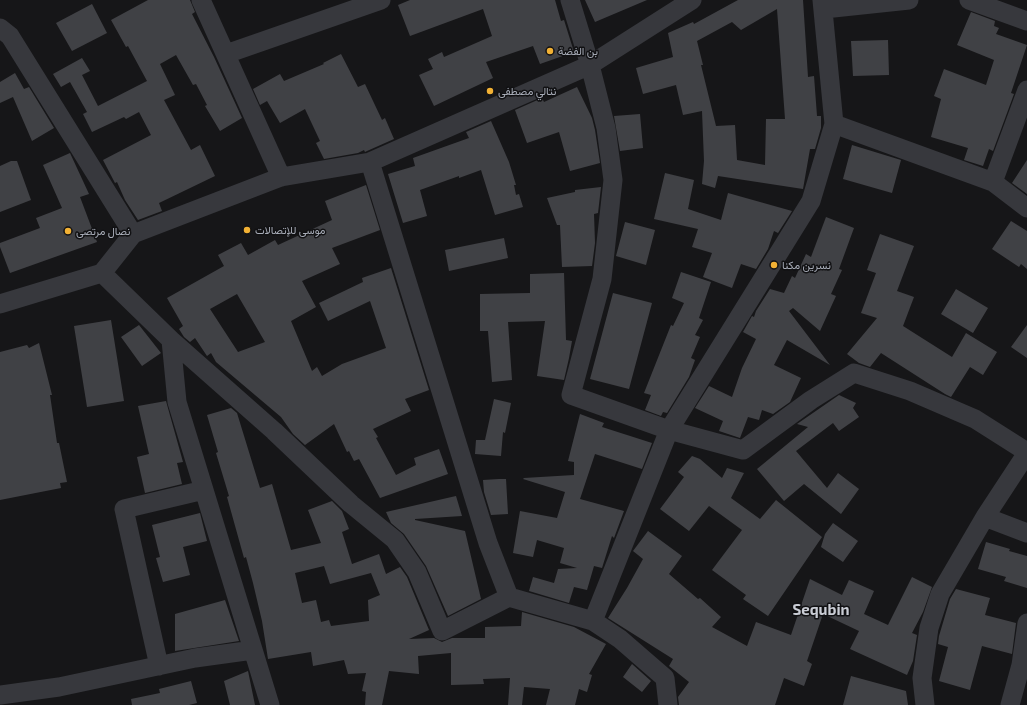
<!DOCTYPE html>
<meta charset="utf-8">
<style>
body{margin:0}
canvas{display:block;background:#161618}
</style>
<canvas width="1027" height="705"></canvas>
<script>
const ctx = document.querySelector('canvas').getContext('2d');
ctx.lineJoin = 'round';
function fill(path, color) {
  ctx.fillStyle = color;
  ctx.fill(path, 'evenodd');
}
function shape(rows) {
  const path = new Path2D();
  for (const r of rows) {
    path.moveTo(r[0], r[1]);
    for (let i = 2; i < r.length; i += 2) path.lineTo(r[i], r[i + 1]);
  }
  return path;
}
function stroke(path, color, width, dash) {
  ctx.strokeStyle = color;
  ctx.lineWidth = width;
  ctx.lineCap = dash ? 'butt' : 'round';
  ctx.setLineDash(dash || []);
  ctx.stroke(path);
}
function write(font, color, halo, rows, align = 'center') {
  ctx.font = font + ' "Exo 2",Vazirmatn,sans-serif';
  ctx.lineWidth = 3;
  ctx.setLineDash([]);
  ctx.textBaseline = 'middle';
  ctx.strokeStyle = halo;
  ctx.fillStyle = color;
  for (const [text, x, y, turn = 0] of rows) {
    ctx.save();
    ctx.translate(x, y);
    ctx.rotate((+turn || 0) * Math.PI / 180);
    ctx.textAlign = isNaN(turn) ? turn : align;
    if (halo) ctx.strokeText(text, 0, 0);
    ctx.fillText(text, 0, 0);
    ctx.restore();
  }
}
const building = shape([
 [148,0,190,0,195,12,192,14,214,57,242,118,220,131,205,106,207,105,196,84,193,85,176,55,160,64,175,95,164,100,191,150,200,145,215,176,159,203,162,211,138,220,125,200,117,182,115,183,103,160,151,135,139,112,126,119,124,117,92,132,83,114,87,112,70,82,61,87,53,74,82,58,90,71,82,75,98,106,147,81,128,46,126,47,111,20],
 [410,0,555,0,561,21,564,20,574,52,540,64,533,46,486,62,493,78,434,106,419,75,433,69,428,59,442,52,444,57,492,36,483,9,410,36,398,5],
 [585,0,647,0,595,22],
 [738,0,803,0,808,77,814,76,817,116,821,116,821,128,815,149,810,149,803,189,718,176,715,188,702,184,704,161,702,111,683,115,676,85,643,94,636,68,673,57,668,33,693,22,694,24],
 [777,9,785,119,766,119,765,165,737,160,735,125,716,126,701,65,703,65,697,41,732,22,741,30],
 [92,4,107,33,72,51,56,23],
 [971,12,995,21,994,26,999,28,996,34,1027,45,1011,93,1014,94,993,151,989,149,983,166,964,160,968,148,931,137,941,99,934,96,944,69,986,85,994,60,957,45],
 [888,40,889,75,853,76,851,41],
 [341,54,358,87,365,84,382,120,385,118,394,139,367,151,365,152,364,150,358,153,324,159,316,143,320,141,305,109,280,123,267,101,260,105,253,89,280,74,284,81,324,64,323,63],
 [15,73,24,89,29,87,54,128,32,141,13,97,0,103,0,82],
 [577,87,592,118,595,130,600,163,570,171,559,132,527,143,515,110,542,98,544,102],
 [640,114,643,148,620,151,614,116],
 [491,121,509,162,516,185,514,185,516,195,519,194,523,207,495,215,481,170,459,178,459,176,420,190,427,216,403,223,388,174,415,166,413,158,469,138,466,132],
 [852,145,901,160,892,193,843,179],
 [70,153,89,194,80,197,97,242,10,273,0,247,0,243,40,228,36,218,62,208,43,165],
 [1027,160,1027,194,1012,183],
 [11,161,17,161,31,200,0,212,0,166],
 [665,173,694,180,688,209,721,220,728,193,792,211,778,233,774,231,768,249,756,269,741,264,732,288,703,277,712,253,692,247,698,229,654,219],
 [366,185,380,230,332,248,340,264,302,281,316,307,291,321,312,371,317,367,322,376,342,364,386,348,370,301,328,321,319,303,363,282,362,278,391,268,429,390,405,399,411,411,373,429,378,437,376,438,396,475,416,465,414,458,439,449,448,474,380,498,359,459,354,461,349,451,347,452,334,424,305,445,293,434,281,417,216,362,211,353,207,356,195,338,190,342,184,337,179,329,183,326,167,298,224,266,218,255,241,243,248,255,275,240,278,245,332,220,325,201],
 [237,294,265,342,238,352,210,309],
 [601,187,598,213,594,214,595,243,592,266,562,267,560,225,557,225,547,198,575,192,575,190],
 [826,217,854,228,839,269,842,270,831,294,836,296,820,331,793,308,789,311,830,365,787,340,774,365,801,378,790,402,773,414,762,410,759,420,748,417,740,438,719,431,723,421,695,408,709,386,732,397,742,368,756,339,743,332,752,316,754,317,756,311,770,289,784,293,792,276,795,278,806,254,811,257],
 [1011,221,1027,231,1027,269,1021,264,1019,267,992,249],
 [625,222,655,230,646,265,616,256],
 [880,234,914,246,897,291,914,297,903,326,952,357,966,333,997,352,983,375,970,367,951,397,945,394,881,353,870,367,859,363,847,354,877,318,861,313,876,273,867,270],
 [504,238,508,258,449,271,445,250],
 [681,272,711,282,699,318,703,320,695,335,700,337,691,358,695,360,689,377,667,413,663,412,661,416,645,410,651,395,644,393,671,325,673,326,684,303,672,298],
 [564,273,566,340,572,341,569,358,564,380,537,376,545,321,508,322,512,380,492,382,488,331,480,331,480,294,530,293,530,274],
 [956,289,988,308,973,333,941,314],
 [613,293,652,303,629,389,590,379],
 [111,320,124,401,87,407,74,326],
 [139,325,161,353,142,366,121,337],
 [1027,325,1027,358,1011,347],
 [39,343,52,395,50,395,57,443,59,443,67,482,60,483,61,488,0,500,0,352,27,345,29,348],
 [839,395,856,403,853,408,859,417,839,431,833,423,796,451,827,488,838,473,859,489,841,514,804,484,784,501,757,469,808,427,797,424],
 [494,399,511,403,505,433,503,432,501,456,475,454,476,440,485,440],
 [166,401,183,462,177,463,182,484,145,493,137,457,149,454,138,406],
 [231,408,237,413,260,488,272,484,291,550,321,543,308,510,332,501,342,511,349,529,342,532,352,564,379,554,386,574,400,567,407,577,429,630,409,639,434,638,442,642,452,638,485,638,485,627,521,626,522,612,574,627,606,644,589,674,592,675,587,692,579,689,575,705,546,705,550,689,524,687,522,705,508,705,510,678,483,679,484,684,451,685,451,653,418,656,419,674,389,671,382,705,365,705,366,692,362,691,366,673,348,674,344,660,313,666,311,652,268,659,262,621,253,583,246,557,244,558,227,497,229,496,216,453,218,452,207,415],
 [324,566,330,584,371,573,380,595,368,600,369,621,331,626,329,620,321,622,316,600,302,603,295,573],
 [580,414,604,423,602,427,652,443,642,469,595,454,580,499,624,511,614,538,612,536,602,568,594,566,587,590,574,587,569,603,529,591,533,577,554,583,558,569,577,568,560,563,564,548,537,540,533,557,513,553,520,511,557,518,565,492,523,479,524,478,574,475,574,462,568,461],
 [692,456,700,459,722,478,727,468,744,473,731,498,760,519,776,500,822,537,768,616,743,599,746,595,712,570,742,530,709,506,689,531,660,509,684,477,678,472],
 [499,479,506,479,508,514,491,515,484,492,483,480],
 [456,496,462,516,415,519,415,520,465,531,481,599,448,616,426,566,404,534,391,523,386,512],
 [200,513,207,541,183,547,190,575,163,582,156,558,160,557,152,525],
 [833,523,858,541,843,562,821,547,825,534],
 [648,531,682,556,669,574,698,599,700,598,721,617,712,627,747,646,756,622,791,635,810,579,842,595,849,580,874,591,864,614,888,625,912,577,932,587,923,612,912,633,917,635,913,661,907,675,850,649,859,631,823,614,807,661,812,664,804,686,784,678,775,705,679,705,678,697,689,682,669,666,673,659,608,618,627,588,643,559,633,551],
 [986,542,1010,549,1009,551,1027,556,1027,588,1004,581,1006,577,978,569],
 [956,589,990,598,985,615,1016,623,1012,654,982,646,970,690,939,681,948,647,938,644,939,636,950,599],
 [225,600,239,641,175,651,175,614],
 [632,664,651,681,642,692,623,677],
 [248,671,255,705,230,705,224,681],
 [851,676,906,691,908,705,843,705],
 [191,681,197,703,189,705,132,705,131,699,160,693,159,689]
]);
const minor = shape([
 [201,0,281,177],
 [570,0,590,65,606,128,613,180,602,279,571,395,669,430,743,450,811,400,854,373,910,391,975,419,1027,452],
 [969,0,1027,21],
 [824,9,909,0],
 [0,28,10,36,133,234],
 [226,54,381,0],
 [834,124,993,182,1027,208],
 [370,162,488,543,509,597],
 [993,182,1027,90],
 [102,273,171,340,177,402,270,705],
 [0,304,102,273,133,234,281,177,370,162,590,65,692,0],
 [171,340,274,431,351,504,395,540,417,572,442,631,509,597,593,621,620,639,665,678,668,705],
 [985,517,1027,533],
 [593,621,669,430,811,201,834,124,822,0],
 [159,666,124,509,204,490],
 [0,695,59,687,195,658,253,650],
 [925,705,922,678,929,628,940,594,985,517,1027,453],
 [1010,705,1021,665,1027,623]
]);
const markers = [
 [550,51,4,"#f2b134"],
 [490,91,4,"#f2b134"],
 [247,230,4,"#f2b134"],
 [68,231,4,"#f2b134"],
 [774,265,4,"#f2b134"]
];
const poiNames = [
 ["بن الفضة",558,51],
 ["نتالي مصطفى",498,91],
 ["موسى للإتصالات",255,230],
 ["نصال مرتصى",76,231],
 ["نسرين مكنا",782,265]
];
const districtNames = [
 ["Sequbin",821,610]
];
fill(building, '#404145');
stroke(minor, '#37383d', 19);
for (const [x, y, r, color] of markers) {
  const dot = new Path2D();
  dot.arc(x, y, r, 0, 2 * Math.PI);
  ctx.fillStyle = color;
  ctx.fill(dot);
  stroke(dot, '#111113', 1.5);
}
write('11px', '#a8adb8', '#111113', poiNames, 'left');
write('bold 15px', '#c9ccd4', '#111113', districtNames);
</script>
